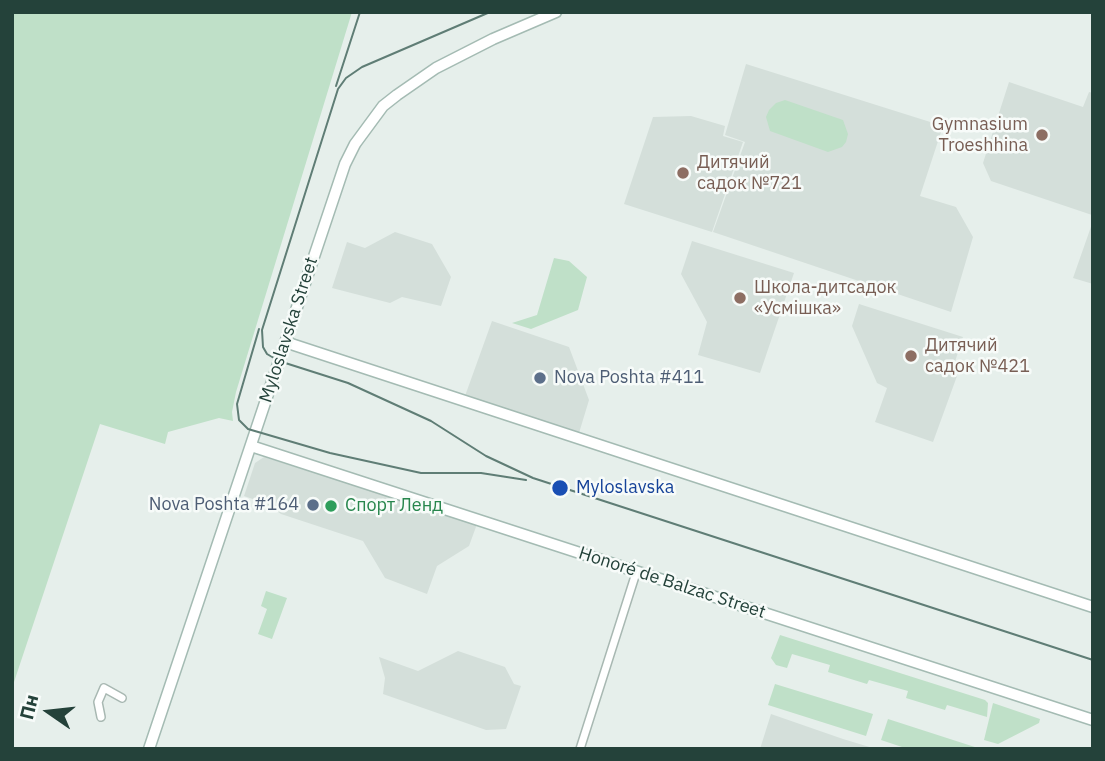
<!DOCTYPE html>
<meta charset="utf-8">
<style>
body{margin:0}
#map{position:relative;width:1105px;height:761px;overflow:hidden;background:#e6efeb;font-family:"IBM Plex Sans",sans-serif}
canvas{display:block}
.frame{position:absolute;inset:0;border:14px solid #24423a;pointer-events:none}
.north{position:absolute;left:14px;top:677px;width:70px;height:70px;-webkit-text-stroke:5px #f7fbf9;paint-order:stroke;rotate:284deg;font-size:19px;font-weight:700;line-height:28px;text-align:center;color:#24423a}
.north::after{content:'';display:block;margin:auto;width:24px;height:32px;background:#24423a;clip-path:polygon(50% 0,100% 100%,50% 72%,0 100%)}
</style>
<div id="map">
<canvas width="1105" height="761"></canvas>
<div class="frame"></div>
<div class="north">Пн</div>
</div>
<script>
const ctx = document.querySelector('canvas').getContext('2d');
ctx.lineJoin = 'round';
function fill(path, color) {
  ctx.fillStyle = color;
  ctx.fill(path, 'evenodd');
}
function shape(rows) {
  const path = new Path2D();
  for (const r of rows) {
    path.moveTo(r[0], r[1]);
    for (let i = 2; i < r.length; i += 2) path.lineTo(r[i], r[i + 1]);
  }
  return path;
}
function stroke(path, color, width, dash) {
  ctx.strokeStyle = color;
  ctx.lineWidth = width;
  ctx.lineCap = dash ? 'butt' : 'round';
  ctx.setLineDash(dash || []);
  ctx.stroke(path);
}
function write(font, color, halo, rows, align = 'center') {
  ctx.font = font + ' "IBM Plex Sans",sans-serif';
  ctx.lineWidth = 5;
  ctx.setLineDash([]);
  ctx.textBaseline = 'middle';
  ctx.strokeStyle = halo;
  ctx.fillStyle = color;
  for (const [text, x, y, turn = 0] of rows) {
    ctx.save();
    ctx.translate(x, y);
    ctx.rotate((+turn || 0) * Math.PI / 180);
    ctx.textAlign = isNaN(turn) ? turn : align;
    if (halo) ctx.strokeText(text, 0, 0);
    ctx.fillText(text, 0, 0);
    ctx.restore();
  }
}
const built = shape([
 [746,64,943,126,920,196,956,207,973,237,951,312,713,232,745,142,725,135],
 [1009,82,1083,107,1089,92,1093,93,1092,215,991,181,983,163],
 [691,116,725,126,723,136,743,142,712,232,624,204,653,117],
 [1093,221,1093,284,1073,278],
 [395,232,432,244,451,277,441,306,402,297,390,303,332,288,347,242,365,248],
 [692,241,794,273,760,373,698,355,707,322,681,274],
 [859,304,963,337,951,374,957,376,933,442,875,422,887,388,877,383,852,326],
 [492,321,569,347,589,400,579,433,465,396],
 [264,457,477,524,469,546,437,566,427,594,385,578,363,541,281,514,267,504,244,496,255,463],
 [458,651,505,667,514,684,521,686,506,729,486,730,383,694,385,678,379,657,418,671],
 [771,714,843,739,876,749,760,749]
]);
const green = shape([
 [12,12,352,12,236,392,232,412,233,421,219,418,168,432,165,444,100,424,12,688],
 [785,100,843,120,848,134,846,142,842,147,828,152,770,131,766,117,769,110,776,103],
 [554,258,569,261,587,277,578,310,531,329,512,323,537,315],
 [266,591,287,598,272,639,258,634,267,609,261,606],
 [780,635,985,700,988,703,987,717,947,705,945,710,906,698,908,691,869,680,867,684,828,672,830,665,792,654,787,668,776,665,771,658],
 [775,684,873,714,866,736,768,705],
 [993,703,1040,719,1039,723,998,744,984,740],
 [888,719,981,749,908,749,881,740]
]);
const street = shape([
 [101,717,98,702,104,688,122,698],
 [580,749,636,573]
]);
const secondary = shape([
 [285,342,1093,607],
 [251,446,1093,720],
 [149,749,345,164,355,144,383,106,397,95,436,68,493,39,556,12]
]);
const tram = shape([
 [490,12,362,67,346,78,338,89,262,330,263,347,267,354,279,361,348,383,431,421,486,456,533,478,1093,660],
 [336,86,360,12],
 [259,329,237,404,239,420,248,429,330,453,421,473,481,473,526,480]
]);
const markers = [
 [1042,135,7,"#8d6e63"],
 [683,173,7,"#8d6e63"],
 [740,298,7,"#8d6e63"],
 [911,356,7,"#8d6e63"],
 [540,378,7,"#5c6f8a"],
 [560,488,9,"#1a4fb4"],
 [313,505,7,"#5c6f8a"],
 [331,506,7,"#2e9e5b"]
];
const educationNames = [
 ["Gymnasium",1028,125,"right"],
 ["Troeshhina",1028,146,"right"],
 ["Дитячий",697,163],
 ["садок №721",697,184],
 ["Школа-дитсадок",754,288],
 ["«Усмішка»",754,309],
 ["Дитячий",925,346],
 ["садок №421",925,367]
];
const streetNames = [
 ["Myloslavska Street",289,330,-72],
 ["Honoré de Balzac Street",672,583,18]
];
const serviceNames = [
 ["Nova Poshta #411",554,378],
 ["Nova Poshta #164",299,505,"right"]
];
const transitNames = [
 ["Myloslavska",576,488]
];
const leisureNames = [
 ["Спорт Ленд",345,506]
];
fill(built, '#d4dfda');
fill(green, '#bfe0c8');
stroke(street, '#a8b8b2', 10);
stroke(secondary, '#a4bbb3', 13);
stroke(street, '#fff', 7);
stroke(secondary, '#fff', 10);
stroke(tram, '#5f7d75', 2);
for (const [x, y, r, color] of markers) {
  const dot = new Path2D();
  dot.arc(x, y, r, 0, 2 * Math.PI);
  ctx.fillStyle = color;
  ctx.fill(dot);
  stroke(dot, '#f7fbf9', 2.5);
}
write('18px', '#785e54', '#f7fbf9', educationNames, 'left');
write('18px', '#24423a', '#f7fbf9', streetNames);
write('18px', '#4e5e75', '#f7fbf9', serviceNames, 'left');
write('18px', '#164399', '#f7fbf9', transitNames, 'left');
write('18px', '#27864d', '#f7fbf9', leisureNames, 'left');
</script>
